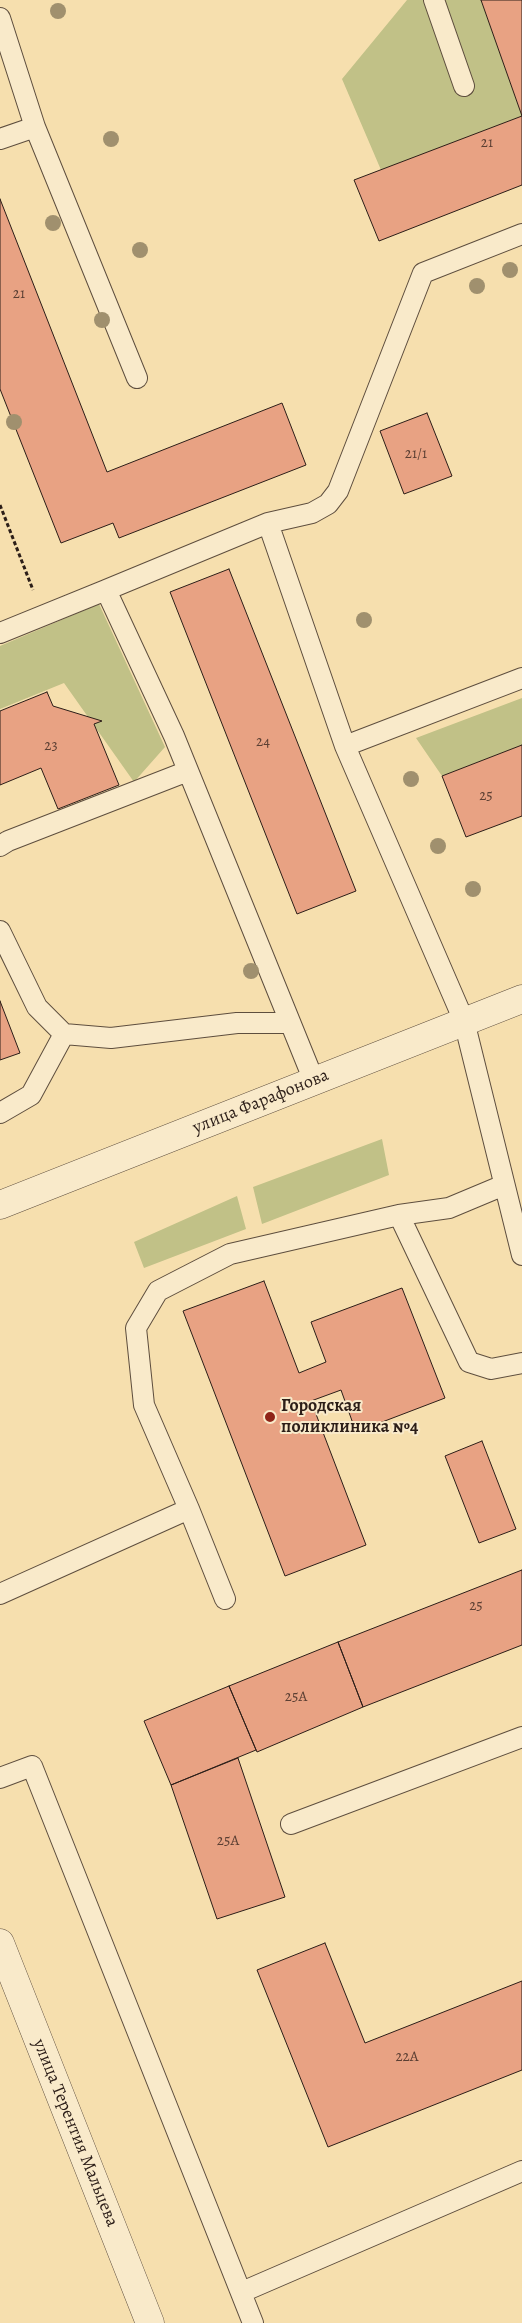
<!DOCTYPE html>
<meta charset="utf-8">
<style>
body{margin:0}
canvas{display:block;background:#f6dfae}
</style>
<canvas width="522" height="2323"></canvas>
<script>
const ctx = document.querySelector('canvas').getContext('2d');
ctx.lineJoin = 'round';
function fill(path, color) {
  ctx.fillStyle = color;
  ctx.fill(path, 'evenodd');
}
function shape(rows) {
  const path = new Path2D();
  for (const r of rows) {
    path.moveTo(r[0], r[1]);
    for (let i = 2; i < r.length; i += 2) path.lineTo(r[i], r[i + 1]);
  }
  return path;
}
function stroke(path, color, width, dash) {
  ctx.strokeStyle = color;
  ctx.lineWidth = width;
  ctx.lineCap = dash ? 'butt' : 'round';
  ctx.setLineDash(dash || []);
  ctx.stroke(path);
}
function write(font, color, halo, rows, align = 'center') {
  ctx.font = font + ' Alegreya,serif';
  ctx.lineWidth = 4;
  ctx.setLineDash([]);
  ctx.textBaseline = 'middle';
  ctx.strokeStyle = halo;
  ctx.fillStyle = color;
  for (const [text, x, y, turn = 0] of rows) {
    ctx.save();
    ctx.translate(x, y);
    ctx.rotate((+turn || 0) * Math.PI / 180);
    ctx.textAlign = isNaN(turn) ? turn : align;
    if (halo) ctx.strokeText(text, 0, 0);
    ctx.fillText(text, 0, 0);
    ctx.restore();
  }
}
const green = shape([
 [407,0,481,0,522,116,381,170,342,79],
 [99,604,165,747,134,782,64,683,0,709,0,646],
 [522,698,522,745,442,776,416,738],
 [382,1139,389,1175,262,1224,253,1187],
 [237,1196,246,1229,144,1268,134,1242]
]);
const building = shape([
 [481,0,522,0,522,185,379,241,354,180,522,116,481,0],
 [0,199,107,472,282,403,306,465,119,538,113,523,61,543,0,389,0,199],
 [427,413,452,476,404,494,380,431,427,413],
 [229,569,356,891,297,914,170,592,229,569],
 [47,692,53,706,102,721,94,724,119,785,58,809,41,768,0,785,0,711,47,692],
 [522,745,522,816,466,837,442,776,522,745],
 [0,1001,20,1053,0,1060,0,1001],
 [264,1281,299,1373,326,1362,311,1322,402,1288,445,1398,356,1432,341,1390,311,1401,366,1545,285,1576,183,1311,264,1281],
 [482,1441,516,1529,479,1543,445,1456,482,1441],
 [522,1570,522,1645,363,1707,338,1642,522,1570],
 [338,1642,363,1707,257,1752,229,1686,338,1642],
 [229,1686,256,1750,171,1785,144,1721,229,1686],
 [238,1758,285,1897,217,1919,171,1785,238,1758],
 [325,1943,365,2043,522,1981,522,2070,328,2147,257,1970,325,1943]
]);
const path = shape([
 [0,505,33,590]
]);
const service = shape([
 [434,0,464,86],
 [0,18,35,127,137,378],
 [0,139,35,127],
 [268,523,345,746],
 [0,633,106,590],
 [522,678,345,746,464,1021,522,1255],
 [0,846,8,841,188,771],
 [0,931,37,1007,64,1034,111,1038,237,1023,290,1023],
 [314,1081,174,736,106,590,268,523,312,513,328,504,338,491,423,273,522,234],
 [0,1113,31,1095,64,1034],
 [399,1215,469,1362,491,1369,522,1363],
 [0,1594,189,1509],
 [225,1599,189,1509,144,1405,136,1328,158,1291,230,1254,399,1215,449,1208,504,1185],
 [0,1778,32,1766,253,2323],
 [291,1824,522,1737],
 [242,2292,522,2171]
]);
const tertiary = shape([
 [0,1205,522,999],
 [0,1943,150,2323]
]);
const trees = [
 [58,11],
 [111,139],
 [53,223],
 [140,250],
 [510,270],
 [477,286],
 [102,320],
 [14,422],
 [364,620],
 [411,779],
 [438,846],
 [473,889],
 [251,971]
];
const markers = [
 [270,1417,6,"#8f2418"]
];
const numberNames = [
 ["21",487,143],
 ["21",19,294],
 ["21/1",416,454],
 ["24",263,742],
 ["23",51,746],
 ["25",486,796],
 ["25",476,1606],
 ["25А",296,1697],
 ["25А",228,1841],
 ["22А",407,2057]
];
const streetNames = [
 ["улица Фарафонова",261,1102,-22],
 ["улица Терентия Мальцева",75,2133,68]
];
const poiNames = [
 ["Городская",281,1407],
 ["поликлиника №4",281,1428]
];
fill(green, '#c1c187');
fill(building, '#e8a283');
stroke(building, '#2c1e18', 1);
stroke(service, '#5e4e3e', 22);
stroke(tertiary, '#5e4e3e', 29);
stroke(path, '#2c1e18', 3, [4, 2.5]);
stroke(service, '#f9eaca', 20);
stroke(tertiary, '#f9eaca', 28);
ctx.fillStyle = '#a0906e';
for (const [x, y] of trees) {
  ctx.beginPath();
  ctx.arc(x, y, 8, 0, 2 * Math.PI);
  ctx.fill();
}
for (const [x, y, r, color] of markers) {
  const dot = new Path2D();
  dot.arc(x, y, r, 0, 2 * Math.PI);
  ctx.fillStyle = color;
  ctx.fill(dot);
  stroke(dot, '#f9eaca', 2);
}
write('15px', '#5b3f33', null, numberNames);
write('18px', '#2c1e18', '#f9eaca', streetNames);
write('bold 18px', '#2c1e18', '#f9eaca', poiNames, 'left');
</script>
